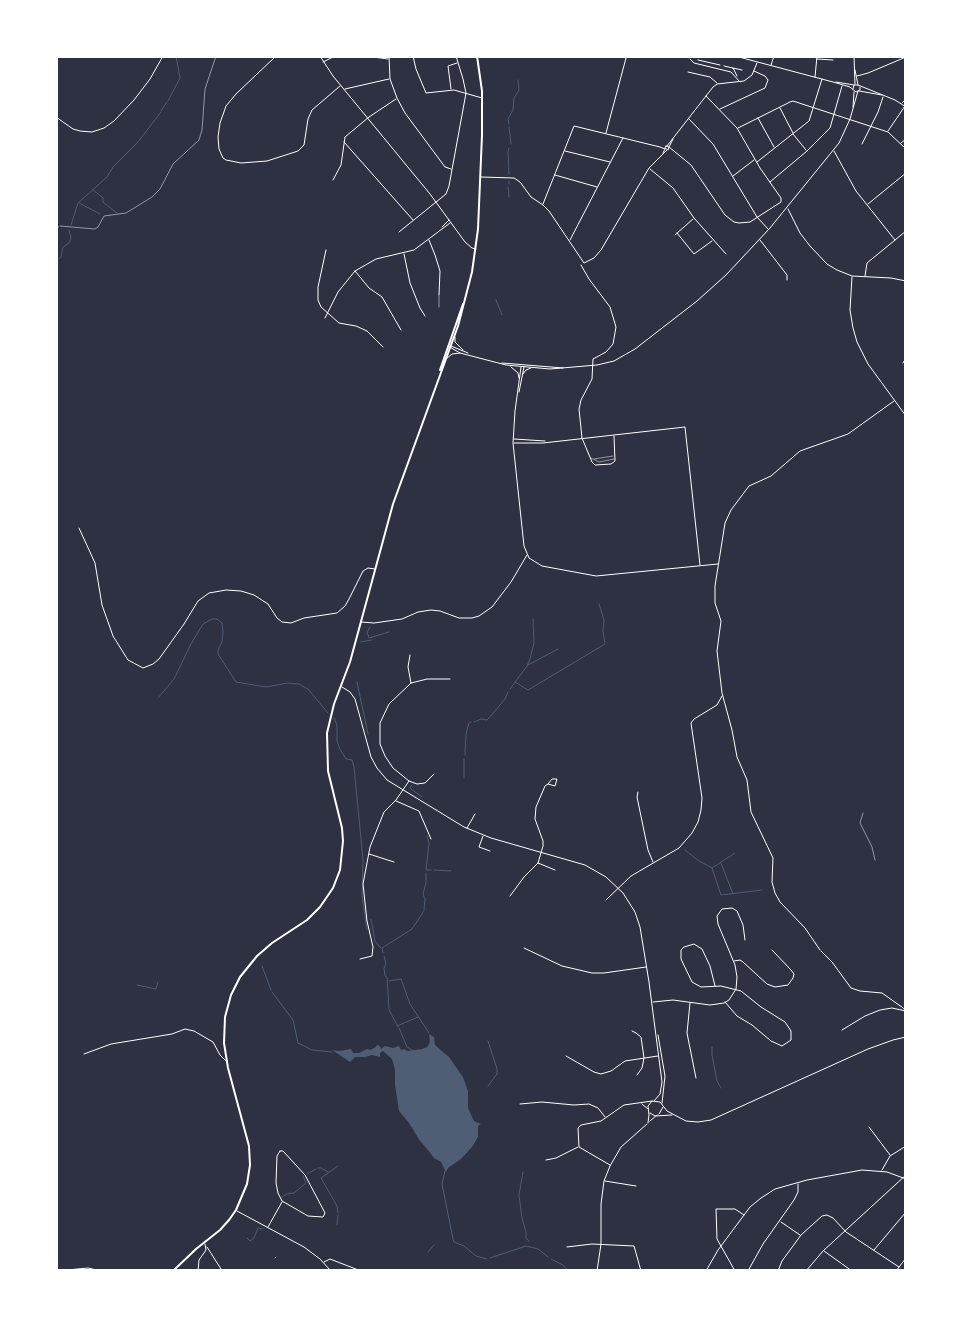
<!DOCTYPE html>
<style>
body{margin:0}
#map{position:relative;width:962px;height:1327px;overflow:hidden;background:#2d3142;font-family:"DM Sans",sans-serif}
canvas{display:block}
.frame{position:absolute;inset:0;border:58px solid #fff;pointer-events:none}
</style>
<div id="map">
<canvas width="962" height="1327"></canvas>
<div class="frame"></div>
</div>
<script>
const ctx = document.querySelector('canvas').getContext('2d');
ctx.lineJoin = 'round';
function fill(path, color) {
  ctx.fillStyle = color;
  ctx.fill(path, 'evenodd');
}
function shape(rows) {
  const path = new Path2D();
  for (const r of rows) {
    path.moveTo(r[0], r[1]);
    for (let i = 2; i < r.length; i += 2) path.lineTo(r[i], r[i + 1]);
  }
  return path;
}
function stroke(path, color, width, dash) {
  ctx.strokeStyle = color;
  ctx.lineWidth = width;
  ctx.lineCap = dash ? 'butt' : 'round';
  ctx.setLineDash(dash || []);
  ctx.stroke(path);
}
const water = shape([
 [429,1034,434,1037,435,1045,449,1057,463,1077,468,1091,468,1108,474,1121,481,1124,478,1126,478,1137,472,1147,461,1159,448,1168,446,1172,441,1162,434,1158,428,1150,420,1141,409,1123,399,1111,395,1085,395,1070,392,1059,383,1051,380,1053,380,1057,372,1055,365,1057,355,1057,350,1062,332,1050,339,1051,351,1049,353,1053,359,1053,367,1049,370,1050,376,1047,377,1045,380,1046,381,1049,385,1046,393,1048,399,1046,401,1050,404,1049,407,1051,422,1049,427,1047,430,1042]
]);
const stream = shape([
 [168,101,180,78,176,56],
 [161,111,167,102],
 [509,124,508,119,513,110,514,98,519,90,518,80],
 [509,127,511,144],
 [509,148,508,151,509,174],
 [509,184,509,181],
 [508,187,509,197],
 [92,189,103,198,103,202,117,213],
 [79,203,100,214],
 [71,225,78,203,107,177,113,167,137,143,161,112],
 [56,261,61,257,63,247,69,243,71,238,69,230],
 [496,300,502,315],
 [599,604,604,620,603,631,605,643],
 [370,627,367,632,369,638,389,632],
 [360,642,372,640],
 [528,665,558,649],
 [357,682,368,734],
 [515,682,528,690,605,644],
 [510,689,527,666,530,659,534,643,533,619],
 [158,698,174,679,191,644,203,624,212,619,217,619,222,623,223,632,222,642,218,650,218,654,236,682,266,687,288,683,299,684,308,689,328,713],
 [334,718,337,725,337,741,340,749,346,759,352,760,354,767,363,860,362,895,367,930],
 [474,722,481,719,487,720,489,718,505,699,508,692],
 [465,755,466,734,469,723,471,722],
 [464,778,464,759],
 [412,785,410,787,411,789,422,797],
 [427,836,429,843,426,870,431,870],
 [685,850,699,861,712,868,735,853],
 [721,863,733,894],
 [712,868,721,895,762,890],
 [434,870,451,871],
 [424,910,425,899,423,894,426,883,426,873],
 [371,919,375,941,381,948],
 [383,953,382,948,412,929,424,911],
 [384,956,386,964,384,968,385,976,387,977,389,1010,398,1027],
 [262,966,271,990],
 [389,981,401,979,410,1004,429,1033],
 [137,985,156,989,158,982],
 [272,992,293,1020,298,1043,312,1050,332,1052],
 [397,1026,418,1017],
 [399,1028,407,1047,412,1050],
 [488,1041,497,1069,497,1074,488,1086],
 [712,1047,712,1055,717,1081,721,1088],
 [318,1168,321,1168,328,1172],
 [445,1171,442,1184,453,1239,454,1242,464,1246,476,1256,487,1259],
 [523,1172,519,1195,522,1218,526,1232,526,1238,529,1241],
 [307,1174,316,1169],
 [282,1197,287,1194,294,1193,306,1183,303,1176],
 [338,1213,337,1206,321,1178,338,1166],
 [337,1225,338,1215],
 [247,1238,250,1241,254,1238,258,1228,263,1229],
 [428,1252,434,1245],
 [490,1258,526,1246,538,1249,548,1257],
 [551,1259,563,1265,568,1271]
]);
const service = shape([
 [60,226,95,229,98,227,104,216,126,213,152,197,160,189,173,164,199,140,202,130,205,89,216,56],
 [439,307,439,296],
 [591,458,599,462,614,459],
 [594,459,613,456],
 [863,813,860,823,872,847,875,860],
 [275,1258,276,1257]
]);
const minor = shape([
 [276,56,236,94,226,106,220,123,218,137,219,149,223,158,226,160,241,163,267,161,298,151,304,145,308,119,312,110,340,86],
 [366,56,388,59],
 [389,56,390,79,397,98,405,113,445,167,451,169],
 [413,56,416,69,426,93,454,90,482,98],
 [690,59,694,63,731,72,740,82],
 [817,59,833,60],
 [698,60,720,65],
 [323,62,335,56],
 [771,65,774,56],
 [724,66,733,68,737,76],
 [733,68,742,70],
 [688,72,710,77,717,83],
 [857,76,868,73,906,57],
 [815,77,817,56],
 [345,89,389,79],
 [451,89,448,66,457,63],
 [902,103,906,99],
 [780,108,793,133],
 [720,109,765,88,768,80,765,76,754,71],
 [758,118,774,147],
 [689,119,713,144,757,217,768,229],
 [738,128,790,102,793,101,888,132,906,149],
 [888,131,905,106],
 [606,133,626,58,620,56],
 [793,134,806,150],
 [673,139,669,147,691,165,725,215,734,222,739,223,750,222,781,202,781,198,760,168,737,128,706,96],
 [344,142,413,220],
 [901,143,906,139],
 [862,144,878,112,883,97],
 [666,146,669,147,668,150,665,148,666,146],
 [667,146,713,87,717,84,744,81,752,75,757,63],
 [565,151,610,162],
 [834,151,856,191,895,240],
 [757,162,809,121,822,79],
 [650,169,673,188,694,218,726,254],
 [555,175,597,187],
 [733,176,754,160],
 [481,177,514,178,520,182,531,197,543,205,549,211,584,263,594,258,601,250,649,168,667,150],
 [333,180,341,165,345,137,369,117,396,99],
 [770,182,807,151,830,128,842,86],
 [543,204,574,126,660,147,665,149,663,153],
 [868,204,906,173],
 [442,227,449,220],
 [56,230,58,227],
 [399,232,446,194,449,186,466,93,463,79,456,56],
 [677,233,694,254,712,241],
 [675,235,693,219],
 [429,240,435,255,440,271,439,295],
 [570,240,623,138],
 [760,240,787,275,787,280],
 [326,250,318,287,318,300,321,307,339,323,356,326,367,331,383,347],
 [404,254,410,283,420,308,425,316],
 [581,265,589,279,610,307,616,327,613,344,606,352,593,359,592,379,581,400,579,409,582,438,592,462,595,465,611,464,615,461,614,436],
 [355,271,369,288,382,297,401,330],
 [865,276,867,263,906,231],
 [852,277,850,310,853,328,857,342,868,364,906,416],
 [325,318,338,292,355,271,376,259,414,250,450,223],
 [903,363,906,358],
 [511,367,518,373,519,378],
 [521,367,515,411,513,443,524,546,529,558,542,566,596,576,718,564],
 [523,374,526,370,531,368],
 [519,392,524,367],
 [514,439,545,441],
 [514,443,543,443,685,427,700,565],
 [79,528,95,563,102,605,113,636,128,660,143,668,153,664,159,659,184,624,198,601,209,593,226,590,241,591,254,595,268,604,277,618,282,622,291,623,304,618,337,613,345,606,349,599,363,571,368,568,375,569],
 [361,622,374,623,402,619,418,612,431,610,440,611,459,618,472,618,479,616,492,607,511,582,527,555],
 [410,655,408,667,411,683],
 [434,774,425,783,417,784,409,781,393,768,385,756,380,744,380,723,389,704,411,683,427,679,450,679],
 [638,792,637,797,648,850,653,862],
 [396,801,419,811,431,839],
 [467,828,475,814],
 [483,836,479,847,490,851],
 [369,854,394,862],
 [538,863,555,870],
 [510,896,524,877,538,863,543,846,543,841,535,819,536,807,545,786,548,784,555,786,557,779,552,779,548,784],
 [606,900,631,876,679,848,692,833,698,822,701,810,702,798,691,723,694,719,717,705,722,696],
 [524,948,562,966,592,973,604,973,646,967],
 [820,950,805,928,780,902,775,893,772,882,773,858,751,812,747,780,737,757,732,730,722,693,717,651,721,621,715,603,715,586,725,523,731,510,749,486,771,476,800,451,848,434,894,401],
 [821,951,832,962,851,988,860,991,882,993,906,1010],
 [360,959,372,956,373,947,367,921,363,884,370,847,384,812,396,800,409,781],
 [734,961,740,960,743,962,767,984,775,987,788,985,793,978,794,974,791,970,772,950],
 [715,986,710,966,702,949,694,944,684,947,681,950,681,959,692,982,701,987,721,986,741,991,761,1007,785,1022,791,1031,791,1040,782,1046,771,1041,752,1025,737,1016,725,1002],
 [653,1002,673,1000,710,1005,724,1003,729,1000,736,989,737,977,735,965,718,924,717,916,722,909,732,908,737,911,743,925,745,940],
 [690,1003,687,1033,696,1078],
 [842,1030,865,1016,880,1010,892,1008,906,1011],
 [632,1031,636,1033,641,1037,644,1058,642,1068,637,1075],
 [84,1054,111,1044,172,1034,185,1029,194,1031,213,1042,220,1055,226,1061],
 [566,1056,594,1072,601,1074,611,1071,625,1061,658,1056],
 [520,1104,542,1102,574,1105,589,1104,598,1108,605,1117],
 [642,1104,648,1109],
 [869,1127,890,1155],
 [280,1151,283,1151,305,1175,325,1213,323,1217,308,1216,282,1201,278,1193,276,1183,277,1156,280,1151],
 [546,1160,556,1158,578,1147],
 [610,1165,579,1147,578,1128,581,1125,601,1121,624,1105,652,1101],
 [882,1170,890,1156,906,1146,906,1139],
 [605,1181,636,1186],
 [781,1222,800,1235],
 [268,1227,282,1202],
 [207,1247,221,1269],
 [567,1247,592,1244,634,1246,641,1271],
 [874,1250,906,1212],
 [824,1251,852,1271],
 [324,1262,330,1259,361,1271],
 [56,1271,88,1268,101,1271],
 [198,1271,199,1260,206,1250,205,1244],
 [706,1271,718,1250,750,1207,761,1198,775,1189,807,1180,862,1170,887,1172,906,1179],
 [735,1271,717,1239,716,1209,735,1209,744,1215],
 [748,1271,763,1244,794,1200,798,1192,798,1184],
 [778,1271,782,1261,801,1235,822,1216,827,1215,833,1218,846,1232,899,1267],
 [806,1271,823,1251,906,1175],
 [896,1271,906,1258]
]);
const tertiary = shape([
 [320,56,333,76,430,194,465,242,472,248,476,249],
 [735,56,833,82,850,87,856,92,860,90,860,87],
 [854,56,855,84],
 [855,70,858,85],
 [836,82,854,85],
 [853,89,854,85,858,85,895,100,906,107],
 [859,91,882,95],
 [853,107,854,92],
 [56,117,73,129,80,131,92,132,104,128,114,121,134,100,150,79,163,56],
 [788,209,800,233,810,246,827,264,837,270,852,276,891,278,906,281],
 [455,337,455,342,463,350],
 [448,346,460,353,506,365,550,369,597,365,614,361,635,349,697,301,726,275,770,228,839,143,850,119,858,91],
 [451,346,468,353],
 [446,359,452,354,460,353],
 [502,363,563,368],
 [342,687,350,692,355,699,371,757,377,768,387,780,464,827,491,838,585,865,606,877,623,893,635,912,640,927,649,982,662,1082,660,1094,654,1101],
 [658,1035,665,1076,662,1103],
 [650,1113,655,1116,672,1115],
 [659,1114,663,1107],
 [650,1121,657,1115],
 [648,1123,649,1115,648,1106,652,1101,660,1102,667,1111,686,1121,698,1122,711,1120,868,1049,893,1040,906,1037],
 [237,1211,304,1247,320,1259,331,1271],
 [597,1271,601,1244,601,1204,604,1181,610,1166,621,1147,647,1124]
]);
const secondary = shape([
 [440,370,463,304],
 [173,1271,196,1249,220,1230,229,1220,236,1210,247,1184,250,1165,249,1146,228,1068,224,1043,225,1017,231,995,240,977,257,956,272,943,307,920,320,907,333,888,340,870,343,841,342,828,328,771,327,733,334,704,350,662,393,504,458,326,472,272,478,229,482,135,482,91,477,56]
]);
fill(water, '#4f5d75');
stroke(stream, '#4f5d75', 1);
stroke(service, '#fff', 0.5);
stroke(minor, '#fff', 1);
stroke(tertiary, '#fff', 1);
stroke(secondary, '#fff', 2);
</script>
